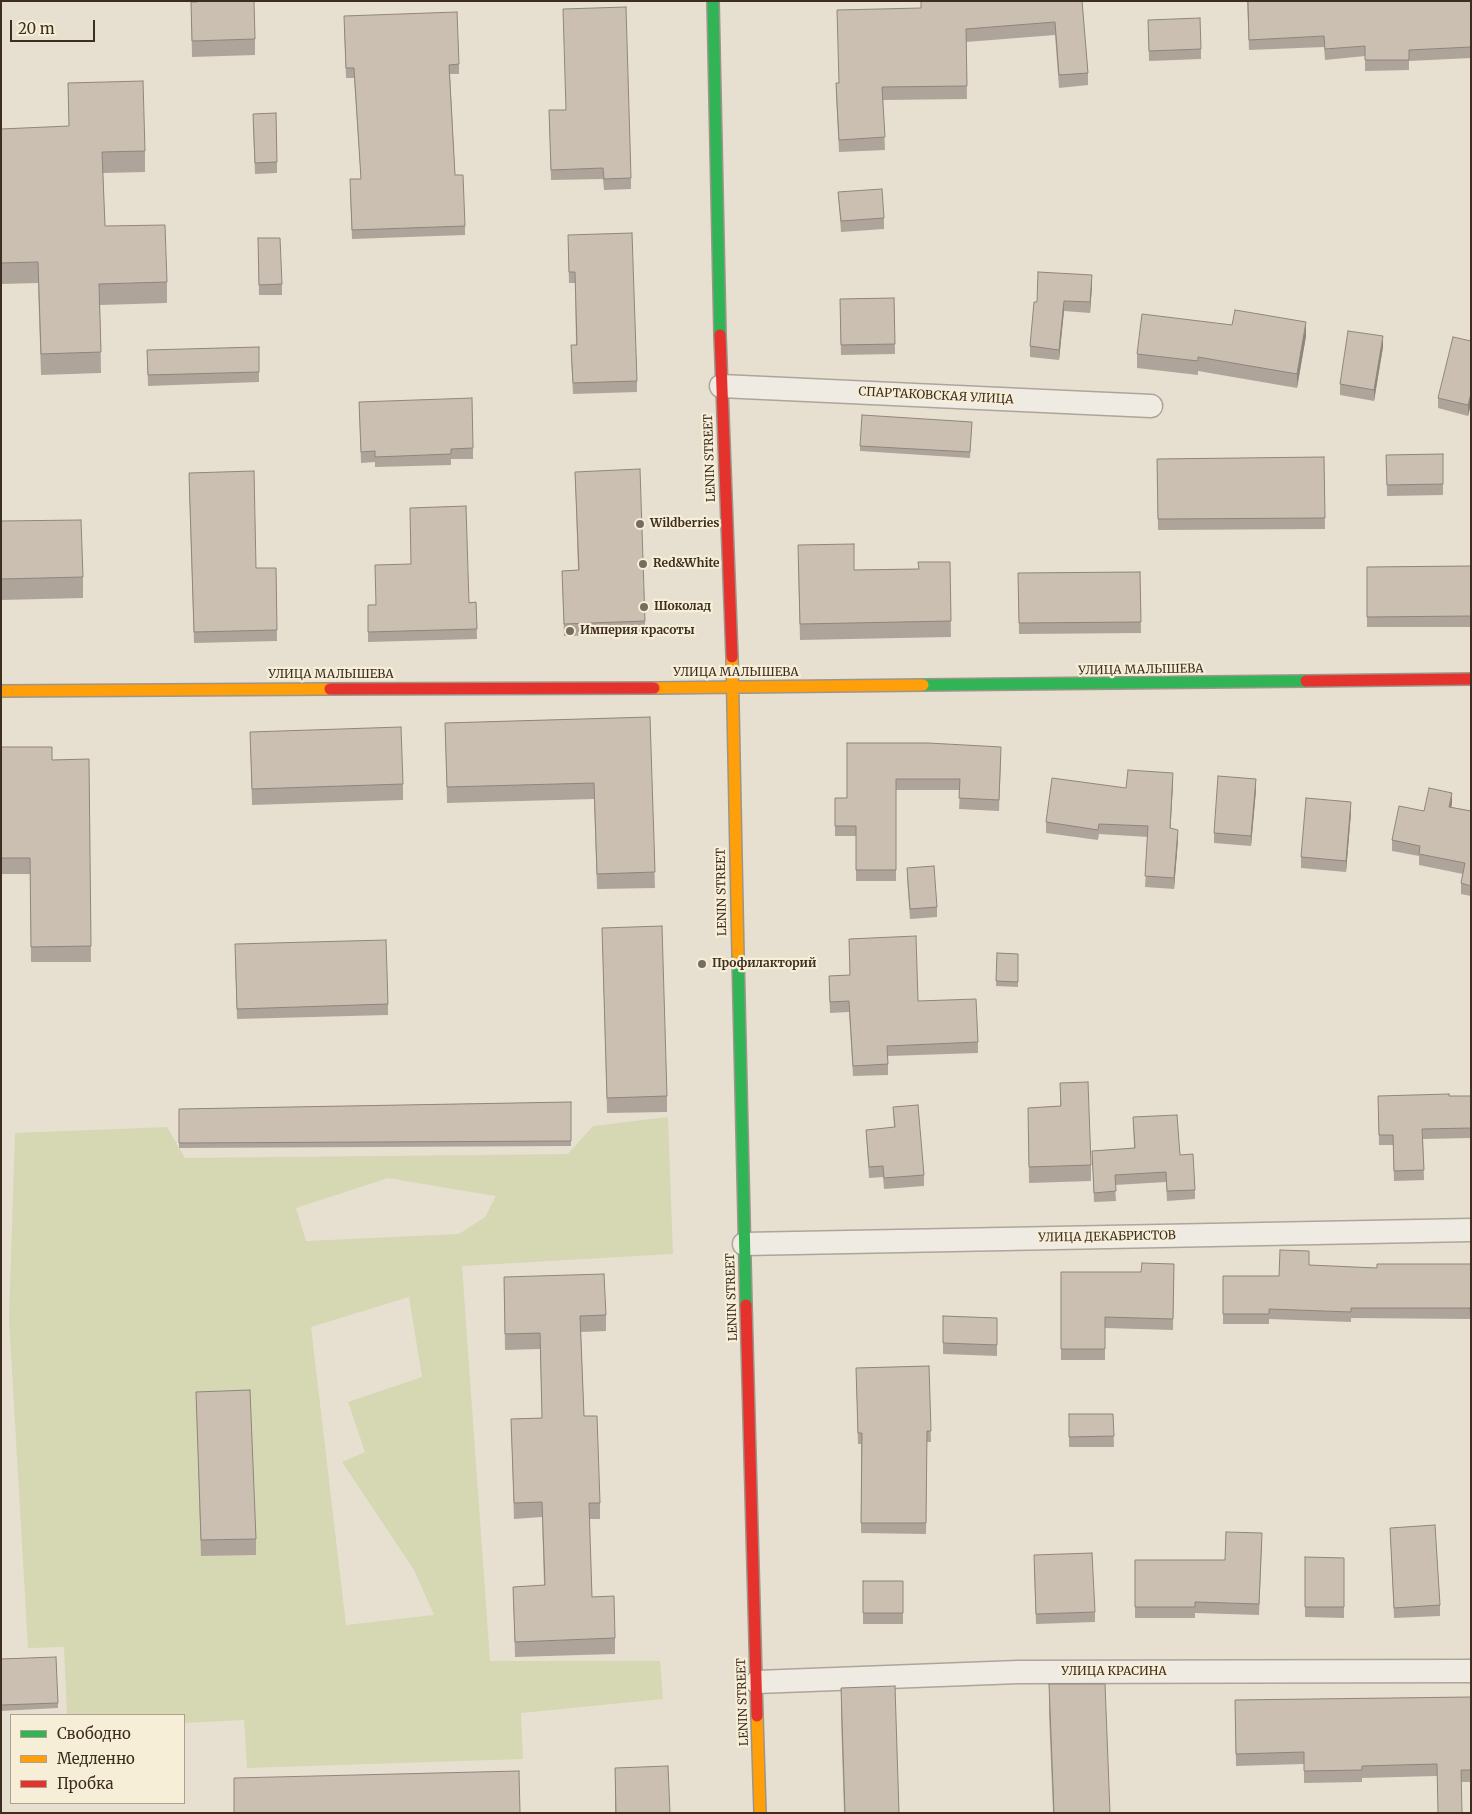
<!DOCTYPE html>
<meta charset="utf-8">
<style>
body{margin:0}
#map{position:relative;width:1472px;height:1814px;overflow:hidden;background:#e7e0d1;font-family:Merriweather,serif}
canvas{display:block}
.frame{position:absolute;inset:0;border:2px solid #3d2e20;pointer-events:none}
.legend{position:absolute;left:10px;top:1714px;width:175px;height:90px;box-sizing:border-box;background:#f7eed8;border:1px solid #ada18e;margin:0;padding:6px 9px;list-style:none;font-size:15px;color:#3d2e20}
.legend li{display:flex;align-items:center;gap:10px;height:25px}
.legend b{width:25px;border:1px solid #ada18e}
.scale{position:absolute;left:10px;top:20px;width:85px;height:22px;box-sizing:border-box;border:2px solid #3d2e20;border-top:0;padding-left:6px;font-size:15px;line-height:18px;white-space:nowrap;color:#3d2e20;-webkit-text-stroke:4px #f7eed8;paint-order:stroke}
</style>
<div id="map">
<canvas width="1472" height="1814"></canvas>
<div class="frame"></div>
<ul class="legend">
<li><b style="height:6px;background:#30b455"></b>Свободно</li>
<li><b style="height:6px;background:#ff9f0a"></b>Медленно</li>
<li><b style="height:6px;background:#e5322d"></b>Пробка</li>
</ul>
<div class="scale">20 m</div>
</div>
<script>
const ctx = document.querySelector('canvas').getContext('2d');
ctx.lineJoin = 'round';
function fill(path, color) {
  ctx.fillStyle = color;
  ctx.fill(path, 'evenodd');
}
function shape(rows) {
  const path = new Path2D();
  for (const r of rows) {
    path.moveTo(r[0], r[1]);
    for (let i = 2; i < r.length; i += 2) path.lineTo(r[i], r[i + 1]);
  }
  return path;
}
function stroke(path, color, width, dash) {
  ctx.strokeStyle = color;
  ctx.lineWidth = width;
  ctx.lineCap = dash ? 'butt' : 'round';
  ctx.setLineDash(dash || []);
  ctx.stroke(path);
}
function write(font, color, halo, rows, align = 'center') {
  ctx.font = font + ' Merriweather,serif';
  ctx.lineWidth = 4.5;
  ctx.setLineDash([]);
  ctx.textBaseline = 'middle';
  ctx.strokeStyle = halo;
  ctx.fillStyle = color;
  for (const [text, x, y, turn = 0] of rows) {
    ctx.save();
    ctx.translate(x, y);
    ctx.rotate((+turn || 0) * Math.PI / 180);
    ctx.textAlign = isNaN(turn) ? turn : align;
    if (halo) ctx.strokeText(text, 0, 0);
    ctx.fillText(text, 0, 0);
    ctx.restore();
  }
}
const green = shape([
 [668,1117,673,1254,462,1266,490,1661,660,1661,663,1699,521,1713,523,1759,247,1768,244,1720,184,1723,184,1715,67,1715,64,1647,28,1648,9,1319,15,1133,167,1127,185,1158,568,1154,593,1126],
 [388,1178,495,1196,496,1196,485,1217,459,1234,306,1241,296,1208],
 [409,1297,422,1377,348,1402,365,1452,342,1462,414,1570,434,1615,346,1625,311,1327]
]);
const street = shape([
 [721,386,1151,406],
 [744,1244,1471,1230],
 [757,1682,1018,1672,1471,1671]
]);
const fast = shape([
 [713,1,720,335],
 [923,685,1306,681],
 [738,956,746,1305]
]);
const slow = shape([
 [732,657,738,956],
 [654,688,923,685],
 [1,691,330,689],
 [757,1716,760,1813]
]);
const jam = shape([
 [720,335,732,657],
 [1306,681,1471,679],
 [330,689,654,688],
 [746,1305,757,1716]
]);
const wall = shape([
 [1082,1,1088,73,1088,85,1059,88,1055,35,966,42,967,99,883,100,885,150,839,152,836,95,836,83,838,83,921,8],
 [1247,1,1471,1,1471,58,1409,61,1409,70,1365,71,1365,56,1325,60,1324,47,1249,50],
 [191,2,197,2,255,39,255,55,192,57],
 [1148,20,1201,49,1201,59,1149,61],
 [344,26,459,64,459,74,450,74,455,175,465,226,465,235,352,239,350,189,361,179,354,78,346,78],
 [68,83,145,151,145,172,103,173,105,226,167,282,167,303,100,305,101,373,41,375,38,283,1,284,1,129,69,127],
 [549,110,631,178,631,189,604,190,603,179,551,180],
 [253,124,277,162,277,173,255,174],
 [838,192,884,218,884,229,841,232],
 [568,245,637,381,637,392,573,394,571,356,576,345,575,283,569,283],
 [258,249,282,284,282,295,259,295],
 [1092,286,1090,313,1064,311,1059,360,1030,357,1030,346,1037,302],
 [894,298,895,354,841,355,840,299],
 [1306,336,1297,388,1198,371,1198,375,1137,368,1137,354],
 [1471,341,1471,404,1468,416,1438,408,1438,398],
 [259,347,259,382,148,386,147,350],
 [1383,347,1374,401,1340,395,1340,384],
 [359,402,473,448,473,459,451,459,451,465,375,467,375,462,361,463],
 [972,422,970,458,860,451,860,446],
 [1443,454,1443,495,1387,496,1386,455],
 [1324,457,1325,529,1158,530,1157,459],
 [575,472,645,621,645,634,564,636,562,571,578,570],
 [189,484,256,568,276,568,277,641,194,643],
 [1,521,83,577,83,598,1,600],
 [798,561,854,570,919,569,950,562,951,637,800,640],
 [1471,566,1471,627,1367,627,1367,567],
 [1140,572,1141,633,1019,634,1018,573],
 [476,602,477,639,368,642,368,605],
 [650,717,655,888,597,889,594,799,447,803,445,723],
 [250,732,403,784,403,800,252,805],
 [847,743,1001,758,999,811,959,809,960,790,896,790,896,881,856,881,856,836,835,836,835,798,847,798],
 [1,747,52,760,89,759,91,962,31,962,30,874,1,874],
 [1173,783,1170,828,1178,840,1174,889,1145,887,1148,837,1099,834,1098,840,1046,833,1046,822,1126,788],
 [1256,790,1251,846,1214,843,1214,833],
 [1452,804,1451,807,1471,811,1471,896,1461,894,1461,883,1463,874,1419,865,1419,856,1392,851,1392,840,1424,811],
 [1351,813,1346,872,1301,868,1301,857],
 [907,868,937,907,937,917,910,919,907,878],
 [602,928,667,1096,667,1112,607,1113],
 [849,939,918,1001,978,1042,978,1053,888,1056,888,1075,853,1076,849,1012,830,1013,829,986,829,976,850,975],
 [997,953,1018,954,1018,987,996,986],
 [235,955,388,1004,388,1015,237,1019],
 [1060,1083,1091,1165,1091,1181,1029,1183,1028,1108,1060,1106],
 [1378,1096,1471,1096,1471,1138,1423,1139,1424,1180,1394,1181,1393,1145,1379,1145],
 [571,1102,571,1146,179,1148,179,1109],
 [893,1107,924,1175,924,1186,884,1189,883,1177,869,1178,866,1130,894,1128],
 [1133,1117,1180,1155,1195,1190,1195,1199,1167,1201,1166,1182,1115,1185,1116,1201,1094,1202,1092,1151,1134,1148],
 [1174,1264,1173,1330,1105,1328,1105,1360,1061,1360,1061,1272,1141,1272],
 [1471,1264,1471,1333,1470,1319,1351,1318,1351,1322,1269,1319,1269,1324,1223,1324,1223,1276,1279,1276,1309,1265,1377,1268],
 [504,1277,606,1315,606,1331,581,1332,584,1416,600,1503,600,1519,589,1519,592,1597,615,1638,615,1654,515,1657,513,1587,544,1585,542,1517,514,1519,511,1419,542,1418,540,1349,505,1350],
 [943,1316,997,1318,997,1356,943,1354],
 [929,1366,931,1442,927,1442,926,1534,861,1533,861,1444,858,1444,856,1368],
 [196,1392,256,1539,256,1555,201,1556],
 [1069,1414,1113,1414,1114,1447,1069,1447],
 [1390,1528,1440,1605,1440,1616,1394,1618],
 [1262,1543,1259,1615,1195,1613,1195,1618,1135,1618,1135,1560,1225,1560],
 [1305,1557,1344,1558,1344,1618,1305,1617],
 [1034,1564,1095,1612,1095,1622,1036,1624],
 [863,1581,903,1581,903,1624,863,1624],
 [56,1657,58,1708,1,1711,1,1659],
 [1049,1684,1110,1813,1053,1813,1049,1714],
 [841,1688,899,1813,844,1813,841,1717],
 [1471,1697,1471,1782,1462,1782,1437,1776,1362,1778,1362,1782,1304,1783,1304,1764,1236,1766,1235,1700],
 [615,1768,670,1813,615,1813]
]);
const shadedWall = shape([
 [1092,275,1092,286,1090,313,1090,302],
 [1064,301,1064,311,1059,360,1059,350],
 [1306,322,1306,336,1297,388,1297,374],
 [1383,336,1383,347,1374,401,1374,390],
 [1471,394,1471,404,1468,416,1468,405],
 [1173,773,1173,783,1170,838,1170,828],
 [1256,779,1256,790,1251,846,1251,836],
 [1452,793,1452,804,1449,817,1449,807],
 [1351,802,1351,813,1346,872,1346,861],
 [1178,830,1178,840,1174,889,1174,878]
]);
const building = shape([
 [197,1,254,1,255,39,192,41,191,2,197,2,197,1],
 [921,1,1082,1,1088,73,1059,75,1055,22,966,29,967,86,882,87,885,137,839,140,836,83,839,83,837,10,921,8,921,1],
 [1248,1,1471,1,1471,47,1409,50,1409,60,1365,60,1365,46,1325,49,1324,36,1249,40,1248,1],
 [626,7,631,178,604,179,603,168,551,170,549,110,566,110,563,9,626,7],
 [457,12,459,64,449,65,455,175,463,175,465,226,352,230,350,179,361,179,354,68,346,68,344,16,457,12],
 [1200,18,1201,49,1149,51,1148,20,1200,18],
 [143,81,145,151,102,152,105,226,165,225,167,282,99,284,101,352,41,354,38,262,1,263,1,129,69,126,68,83,143,81],
 [276,113,277,162,255,163,253,114,276,113],
 [882,189,884,218,841,221,838,192,882,189],
 [632,233,637,381,573,383,571,345,577,345,575,272,569,272,568,235,632,233],
 [258,238,280,238,282,284,259,285,258,238],
 [1038,272,1092,275,1090,302,1064,301,1059,350,1030,346,1034,302,1037,302,1038,272],
 [894,298,895,344,841,345,840,299,894,298],
 [1235,310,1306,322,1297,374,1198,357,1198,361,1137,354,1142,314,1232,325,1235,310],
 [1348,331,1383,336,1374,390,1340,384,1348,331],
 [1453,337,1471,341,1471,394,1468,405,1438,398,1453,337],
 [259,347,259,372,148,375,147,350,259,347],
 [472,398,473,448,451,449,451,454,375,457,375,451,361,452,359,402,472,398],
 [862,415,972,422,970,452,860,446,862,415],
 [1443,454,1443,484,1387,485,1386,455,1443,454],
 [1324,457,1325,518,1158,519,1157,459,1324,457],
 [640,469,645,621,564,624,562,571,579,570,575,472,640,469],
 [254,471,256,568,276,568,277,630,194,632,189,473,254,471],
 [466,506,469,603,476,602,477,629,368,632,368,605,376,605,375,565,411,564,410,508,466,506],
 [81,520,83,577,1,579,1,521,81,520],
 [854,544,854,570,919,569,918,562,950,562,951,621,800,624,798,545,854,544],
 [1471,566,1471,616,1367,617,1367,567,1471,566],
 [1140,572,1141,622,1019,623,1018,573,1140,572],
 [650,717,655,872,597,874,594,783,447,787,445,723,650,717],
 [401,727,403,784,252,789,250,732,401,727],
 [847,743,928,743,1001,747,999,800,959,798,960,779,896,779,896,870,856,870,856,826,835,826,835,798,847,798,847,743],
 [1,747,52,747,52,760,89,759,91,946,31,947,30,858,1,858,1,747],
 [1128,770,1173,773,1170,828,1178,830,1174,878,1145,876,1148,826,1099,824,1098,830,1046,822,1052,778,1126,788,1128,770],
 [1218,776,1256,779,1251,836,1214,833,1218,776],
 [1429,788,1452,793,1449,807,1471,811,1471,886,1461,883,1465,863,1419,854,1420,846,1392,840,1399,806,1424,811,1429,788],
 [1306,798,1351,802,1346,861,1301,857,1306,798],
 [934,866,937,907,910,909,907,868,934,866],
 [662,926,667,1096,607,1098,602,928,662,926],
 [916,936,918,1001,976,999,978,1042,887,1046,888,1064,853,1066,849,1001,830,1002,829,976,850,975,849,939,916,936],
 [386,940,388,1004,237,1009,235,944,386,940],
 [997,953,1018,954,1018,982,996,981,997,953],
 [1088,1082,1091,1165,1029,1167,1028,1108,1061,1106,1060,1083,1088,1082],
 [1449,1094,1449,1096,1471,1096,1471,1132,1471,1128,1422,1129,1424,1170,1394,1171,1393,1135,1379,1135,1378,1096,1449,1094],
 [571,1102,571,1141,179,1143,179,1109,571,1102],
 [918,1105,924,1175,884,1178,883,1166,869,1167,866,1130,895,1127,893,1107,918,1105],
 [1177,1115,1180,1155,1193,1154,1195,1190,1167,1191,1166,1172,1115,1175,1116,1191,1094,1193,1092,1151,1135,1148,1133,1117,1177,1115],
 [1280,1250,1309,1251,1309,1265,1377,1268,1377,1264,1471,1264,1471,1322,1470,1308,1351,1308,1351,1312,1269,1309,1269,1314,1223,1314,1223,1276,1279,1276,1280,1250],
 [1142,1263,1174,1264,1173,1319,1105,1317,1105,1349,1061,1349,1061,1272,1141,1272,1142,1263],
 [604,1274,606,1315,580,1316,584,1416,597,1416,600,1503,589,1503,592,1597,614,1596,615,1638,515,1642,513,1587,545,1585,542,1502,514,1503,511,1419,542,1418,540,1333,505,1334,504,1277,604,1274],
 [943,1316,997,1318,997,1345,943,1343,943,1316],
 [929,1366,931,1431,927,1431,926,1523,861,1523,862,1433,858,1433,856,1368,929,1366],
 [250,1390,256,1539,201,1540,196,1392,250,1390],
 [1069,1414,1113,1414,1114,1436,1069,1437,1069,1414],
 [1435,1525,1440,1605,1394,1608,1390,1528,1435,1525],
 [1226,1532,1262,1533,1259,1604,1195,1602,1195,1607,1135,1607,1135,1560,1225,1560,1226,1532],
 [1092,1553,1095,1612,1036,1614,1034,1555,1092,1553],
 [1305,1557,1344,1558,1344,1607,1305,1607,1305,1557],
 [863,1581,903,1581,903,1613,863,1613,863,1581],
 [56,1657,58,1703,1,1705,1,1659,56,1657],
 [1049,1684,1105,1684,1110,1813,1054,1813,1049,1684],
 [895,1686,899,1813,845,1813,841,1688,895,1686],
 [1471,1697,1471,1770,1461,1770,1462,1813,1438,1813,1437,1764,1362,1766,1362,1770,1304,1771,1304,1752,1236,1754,1235,1700,1471,1697],
 [668,1766,670,1813,616,1813,615,1768,668,1766],
 [519,1771,520,1813,234,1813,234,1778,519,1771]
]);
const markers = [
 [640,524,5,"#786c5e"],
 [643,564,5,"#786c5e"],
 [644,607,5,"#786c5e"],
 [570,631,5,"#786c5e"],
 [702,964,5,"#786c5e"]
];
const streetNames = [
 ["СПАРТАКОВСКАЯ УЛИЦА",936,396,3],
 ["LENIN STREET",710,458,-92],
 ["УЛИЦА МАЛЫШЕВА",1141,670,-1],
 ["УЛИЦА МАЛЫШЕВА",736,673],
 ["УЛИЦА МАЛЫШЕВА",331,675],
 ["LENIN STREET",722,892,-91],
 ["УЛИЦА ДЕКАБРИСТОВ",1107,1237,-1],
 ["LENIN STREET",732,1297,-92],
 ["УЛИЦА КРАСИНА",1114,1672],
 ["LENIN STREET",743,1702,-92]
];
const poiNames = [
 ["Wildberries",650,524],
 ["Red&White",653,564],
 ["Шоколад",654,607],
 ["Империя красоты",580,631],
 ["Профилакторий",712,964]
];
fill(green, '#d6d7b3');
stroke(street, '#ada599', 25);
stroke(fast, '#9c958a', 14);
stroke(slow, '#9c958a', 14);
stroke(jam, '#9c958a', 14);
stroke(street, '#efebe3', 22);
stroke(fast, '#30b455', 11);
stroke(slow, '#ff9f0a', 11);
stroke(jam, '#e5322d', 11);
fill(wall, '#afa499');
fill(shadedWall, '#8e867d');
fill(building, '#cbbfb2');
stroke(building, '#8e867d', 1);
for (const [x, y, r, color] of markers) {
  const dot = new Path2D();
  dot.arc(x, y, r, 0, 2 * Math.PI);
  ctx.fillStyle = color;
  ctx.fill(dot);
  stroke(dot, '#f7eed8', 2);
}
write('12px', '#3d2e20', '#f7eed8', streetNames);
write('bold 12px', '#3d2e20', '#f7eed8', poiNames, 'left');
</script>
